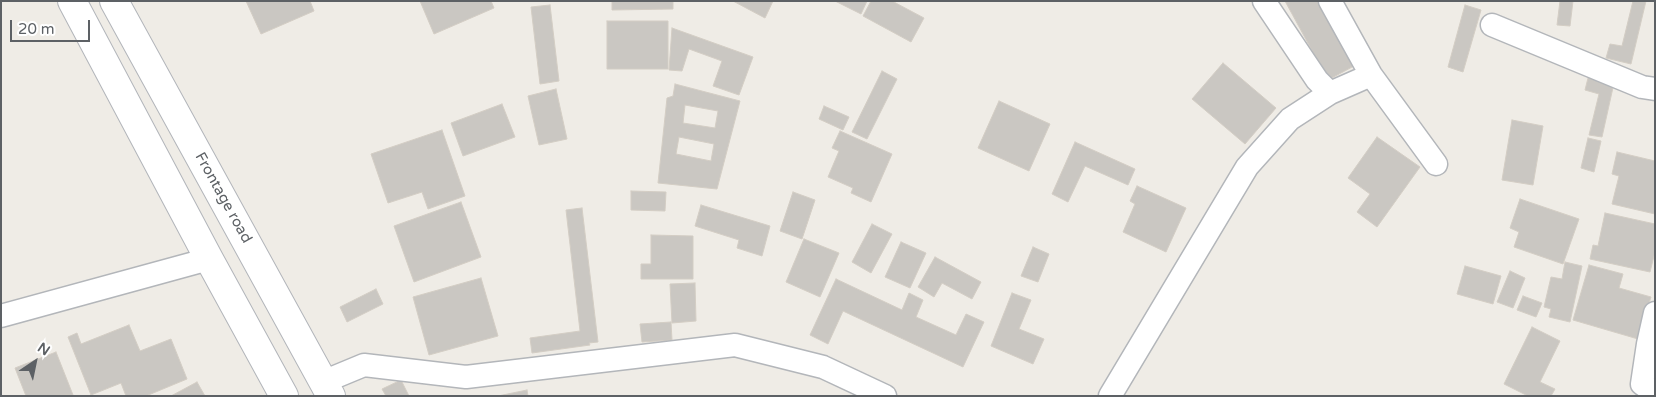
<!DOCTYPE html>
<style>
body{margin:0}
#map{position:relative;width:1656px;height:397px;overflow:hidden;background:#efece6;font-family:"Varela Round",sans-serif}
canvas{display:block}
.frame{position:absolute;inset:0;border:2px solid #5d6165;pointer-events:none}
.north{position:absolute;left:10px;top:337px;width:50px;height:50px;-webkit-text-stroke:4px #fff;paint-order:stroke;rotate:34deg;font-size:14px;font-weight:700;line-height:20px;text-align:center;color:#5d6165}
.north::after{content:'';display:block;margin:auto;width:18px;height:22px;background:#5d6165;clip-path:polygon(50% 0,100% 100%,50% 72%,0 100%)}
.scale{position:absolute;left:10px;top:20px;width:80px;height:22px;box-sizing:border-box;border:2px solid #5d6165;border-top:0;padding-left:6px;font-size:15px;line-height:18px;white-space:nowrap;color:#5d6165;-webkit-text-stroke:4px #fff;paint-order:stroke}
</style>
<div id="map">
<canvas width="1656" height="397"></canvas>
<div class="frame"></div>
<div class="north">N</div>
<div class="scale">20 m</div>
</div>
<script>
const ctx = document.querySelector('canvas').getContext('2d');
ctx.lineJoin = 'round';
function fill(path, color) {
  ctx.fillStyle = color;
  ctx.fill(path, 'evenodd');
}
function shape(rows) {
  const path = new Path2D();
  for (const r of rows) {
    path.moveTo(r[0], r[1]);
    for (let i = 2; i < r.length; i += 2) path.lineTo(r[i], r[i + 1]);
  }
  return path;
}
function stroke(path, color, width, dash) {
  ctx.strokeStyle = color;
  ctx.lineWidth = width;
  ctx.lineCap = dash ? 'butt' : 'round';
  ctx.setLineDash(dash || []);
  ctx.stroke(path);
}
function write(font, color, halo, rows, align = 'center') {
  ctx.font = font + ' "Varela Round",sans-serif';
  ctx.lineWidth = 4.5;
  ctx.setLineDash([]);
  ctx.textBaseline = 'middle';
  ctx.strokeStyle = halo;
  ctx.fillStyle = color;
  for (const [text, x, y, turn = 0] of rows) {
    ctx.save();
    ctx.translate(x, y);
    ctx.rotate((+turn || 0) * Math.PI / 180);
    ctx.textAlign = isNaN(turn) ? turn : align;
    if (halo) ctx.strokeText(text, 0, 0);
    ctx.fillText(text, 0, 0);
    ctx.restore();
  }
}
const building = shape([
 [246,1,310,1,314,11,261,34,246,1],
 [420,1,491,1,494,8,434,34,420,1],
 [612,1,673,1,673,9,612,10,612,1],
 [733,1,773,1,765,18,733,1],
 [835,1,867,1,861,14,835,1],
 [871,1,892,1,924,18,911,42,863,16,871,1],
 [1285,1,1318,1,1354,66,1328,80,1285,1],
 [1560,1,1573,1,1570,26,1557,25,1560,1],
 [1633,1,1646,1,1631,64,1606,58,1610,44,1622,46,1633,1],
 [550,5,559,81,540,84,531,7,550,5],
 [1465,5,1481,10,1463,72,1448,67,1465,5],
 [607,21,668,21,668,69,607,69,607,21],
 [672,28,753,57,739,95,713,86,722,61,689,49,682,71,669,70,672,28],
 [1223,63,1276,108,1245,144,1192,99,1223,63],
 [882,71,897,79,867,139,852,132,882,71],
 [1589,74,1614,83,1602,137,1589,135,1599,94,1585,90,1589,74],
 [675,84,740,101,717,189,658,183,667,98,673,96,675,84],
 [685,105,718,111,715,128,683,123,685,105],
 [679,137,714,144,711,161,676,154,679,137],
 [556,89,567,139,539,145,528,96,556,89],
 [999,101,1050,124,1029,171,978,148,999,101],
 [502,104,515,137,463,156,451,123,502,104],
 [824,106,849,117,843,130,819,119,824,106],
 [1512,120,1543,126,1533,185,1502,180,1512,120],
 [442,130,465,196,428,209,422,192,388,203,371,154,442,130],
 [840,131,892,154,871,202,851,193,853,188,828,177,839,151,832,148,840,131],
 [1377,137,1420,167,1377,227,1357,212,1370,194,1348,178,1377,137],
 [1588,138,1601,141,1594,172,1581,168,1588,138],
 [1075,142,1135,169,1128,185,1085,166,1068,202,1052,194,1075,142],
 [1617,152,1655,161,1655,214,1612,204,1619,176,1612,174,1617,152],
 [1137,186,1186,208,1166,252,1123,232,1135,204,1130,201,1137,186],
 [631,191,666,192,665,211,631,210,631,191],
 [793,192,815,200,802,239,780,231,793,192],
 [1520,199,1579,219,1563,264,1514,247,1519,232,1510,228,1520,199],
 [461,202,481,257,414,282,394,226,461,202],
 [701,205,770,226,762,256,737,248,739,240,695,226,701,205],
 [582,208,598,342,589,343,590,345,532,353,530,338,580,331,566,210,582,208],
 [1605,213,1655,224,1655,252,1650,272,1590,259,1593,245,1598,246,1605,213],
 [872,224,892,234,871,273,852,262,872,224],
 [651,235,693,236,693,279,641,279,641,264,651,264,651,235],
 [804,239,839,253,820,297,786,282,804,239],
 [901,242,926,253,910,288,885,277,901,242],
 [1033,247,1049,254,1038,282,1021,276,1033,247],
 [935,257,981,282,972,299,942,283,934,297,918,287,935,257],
 [1565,262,1582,266,1570,322,1549,317,1551,309,1544,307,1551,277,1562,279,1565,262],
 [1589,265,1623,274,1619,288,1651,297,1638,339,1573,320,1589,265],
 [1465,266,1501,276,1493,304,1457,294,1465,266],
 [1510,271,1525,278,1513,308,1497,302,1510,271],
 [481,278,498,336,429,355,413,297,481,278],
 [836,279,902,310,909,293,923,300,916,317,956,335,966,314,984,322,963,367,843,311,828,344,810,335,836,279],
 [695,283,696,321,672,323,670,284,695,283],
 [376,289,383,304,347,322,340,307,376,289],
 [1012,293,1031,300,1019,329,1044,339,1033,364,991,346,1012,293],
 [1523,296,1542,303,1536,317,1517,310,1523,296],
 [671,322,672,340,642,342,640,324,671,322],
 [129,325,140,351,171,339,187,379,146,396,126,396,121,383,91,395,68,337,77,333,81,344,129,325],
 [1532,327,1560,341,1540,382,1555,389,1551,396,1528,396,1504,384,1532,327],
 [56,352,73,395,26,396,15,368,56,352],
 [401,380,409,396,386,396,382,389,401,380],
 [197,382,205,396,171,396,197,382],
 [527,390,528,396,498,396,527,390]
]);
const minor = shape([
 [1264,1,1317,80,1330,93],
 [1330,1,1371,75,1436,164],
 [1492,25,1642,87,1655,89],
 [1655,313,1648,344,1642,384,1655,393],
 [1,316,209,259],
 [323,382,364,365,466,377,735,345,823,367,885,396],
 [1110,396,1247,167,1290,119,1330,93,1371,75]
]);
const secondary = shape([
 [72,1,209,259,284,396],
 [114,1,331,396]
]);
const streetNames = [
 ["Frontage road",223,198,61]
];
fill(building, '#cac7c2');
stroke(building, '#d3cdc4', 1);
stroke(minor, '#b3b6ba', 25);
stroke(secondary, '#b2b5ba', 30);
stroke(minor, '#fff', 22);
stroke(secondary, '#fff', 28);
write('15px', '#5d6165', '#fff', streetNames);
</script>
